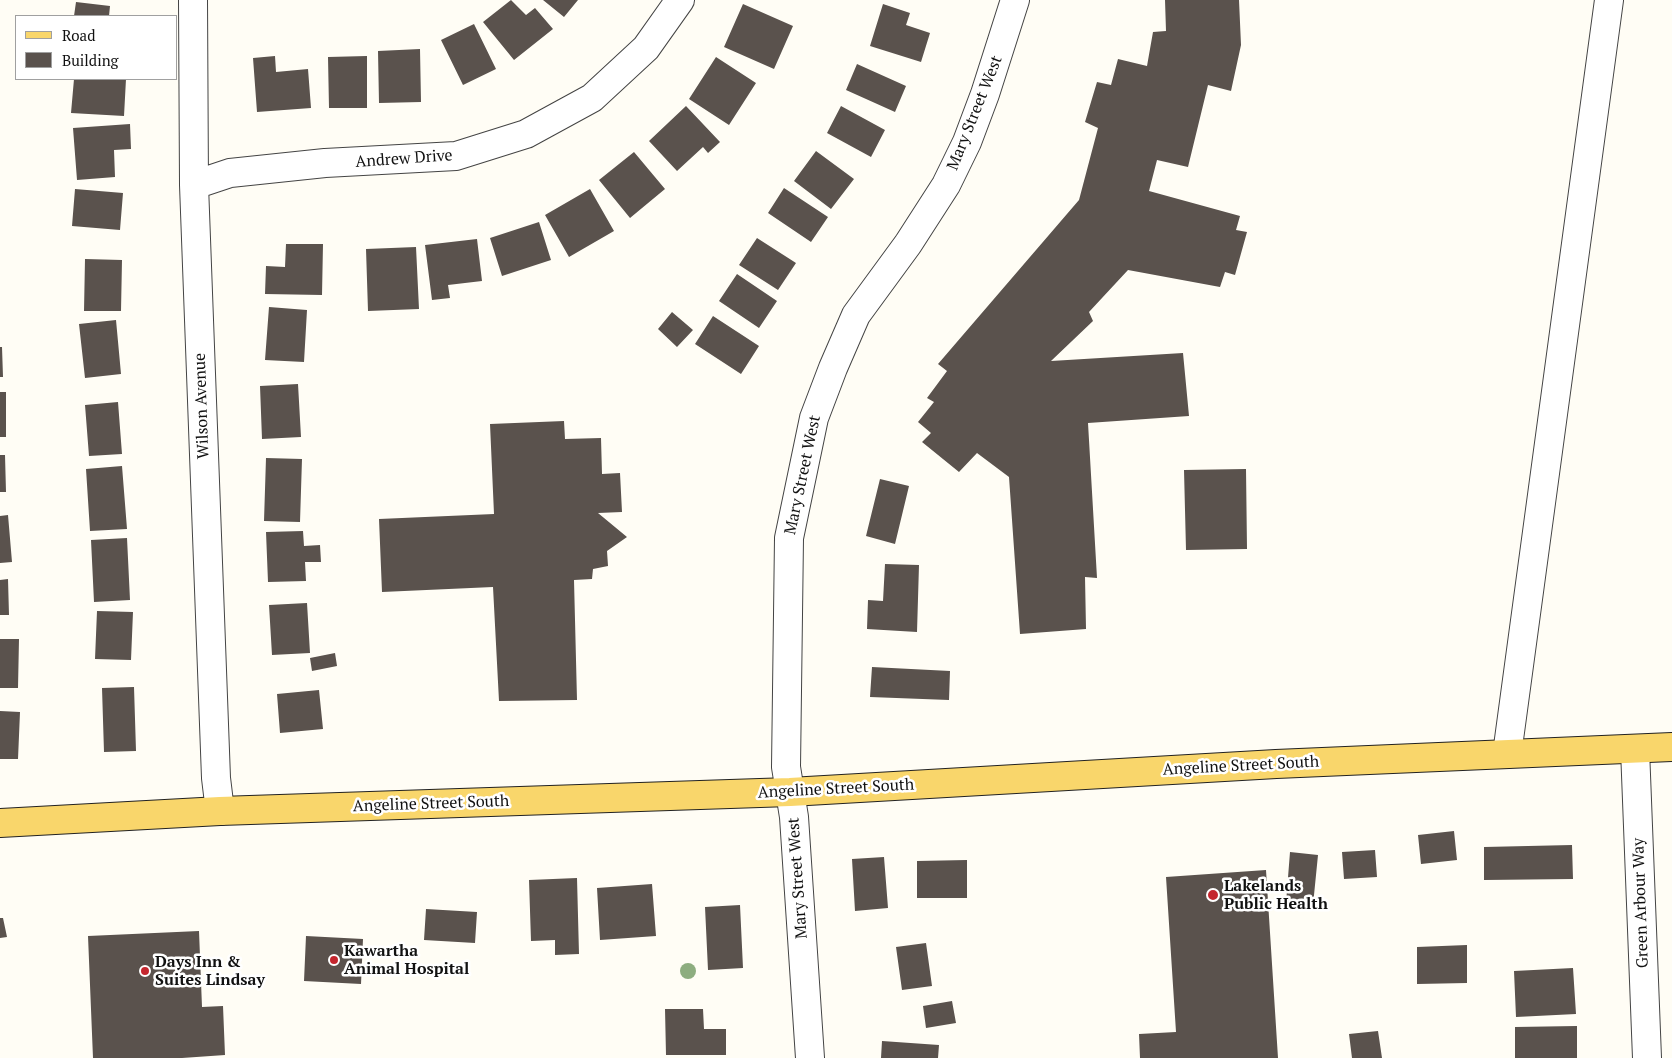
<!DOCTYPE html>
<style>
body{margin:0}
#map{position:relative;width:1672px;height:1058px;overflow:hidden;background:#fffdf5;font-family:"PT Serif",serif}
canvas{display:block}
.legend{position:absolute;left:15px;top:15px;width:162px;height:65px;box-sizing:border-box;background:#fff;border:1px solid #a0a0a0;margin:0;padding:6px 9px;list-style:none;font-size:15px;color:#111}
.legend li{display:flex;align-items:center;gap:10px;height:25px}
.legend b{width:25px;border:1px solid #a0a0a0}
</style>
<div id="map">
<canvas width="1672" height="1058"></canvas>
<ul class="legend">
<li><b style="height:6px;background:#f9d66b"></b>Road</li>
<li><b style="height:14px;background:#5a524d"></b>Building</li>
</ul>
</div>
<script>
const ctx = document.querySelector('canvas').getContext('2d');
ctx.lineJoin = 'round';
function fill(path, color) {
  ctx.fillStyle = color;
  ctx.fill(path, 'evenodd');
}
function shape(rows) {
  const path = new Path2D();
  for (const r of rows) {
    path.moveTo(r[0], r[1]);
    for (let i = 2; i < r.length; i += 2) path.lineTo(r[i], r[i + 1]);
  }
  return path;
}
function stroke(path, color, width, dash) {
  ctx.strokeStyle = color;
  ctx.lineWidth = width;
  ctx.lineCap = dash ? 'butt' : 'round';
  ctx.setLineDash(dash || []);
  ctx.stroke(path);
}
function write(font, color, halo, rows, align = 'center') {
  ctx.font = font + ' "PT Serif",serif';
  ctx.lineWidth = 5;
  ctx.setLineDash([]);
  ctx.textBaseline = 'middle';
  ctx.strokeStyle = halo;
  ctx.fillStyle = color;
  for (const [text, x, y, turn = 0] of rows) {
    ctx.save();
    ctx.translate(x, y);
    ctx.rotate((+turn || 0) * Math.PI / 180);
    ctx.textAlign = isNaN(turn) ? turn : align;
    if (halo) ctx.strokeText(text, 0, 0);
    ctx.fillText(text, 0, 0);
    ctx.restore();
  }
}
const building = shape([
 [511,0,526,15,535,8,553,29,514,60,483,22],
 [543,0,578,0,564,17],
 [1165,0,1239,0,1241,45,1231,91,1208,85,1188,167,1157,160,1149,191,1240,216,1236,230,1247,232,1235,275,1225,272,1220,287,1128,270,1089,312,1093,321,1051,361,1183,353,1189,416,1088,423,1097,578,1085,577,1086,629,1020,634,1009,477,977,453,959,472,922,442,931,433,918,422,934,402,927,398,947,371,938,364,1079,200,1098,128,1085,122,1097,82,1111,85,1118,59,1147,66,1153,32,1166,31],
 [76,2,110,6,109,16,74,16],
 [743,4,793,26,774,69,724,47],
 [883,4,910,13,906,25,930,33,921,62,870,46],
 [474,24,496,69,463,85,441,40],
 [420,49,421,102,379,103,378,51],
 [275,56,276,72,308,69,311,108,257,112,253,58],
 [367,56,367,108,329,108,328,57],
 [716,57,756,83,729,125,689,99],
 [857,64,906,86,895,112,846,90],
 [74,79,126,79,124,116,71,113],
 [686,106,720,142,708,153,703,147,677,171,649,141],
 [841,106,885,130,871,157,827,133],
 [130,124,131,149,114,150,115,177,77,180,73,128],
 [816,151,854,179,831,209,794,181],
 [634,152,665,189,630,218,599,180],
 [784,188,828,217,811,242,768,213],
 [75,189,123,193,120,230,72,226],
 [590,189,614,231,569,257,545,215],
 [539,222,551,260,502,276,490,238],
 [757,238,796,263,778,290,739,265],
 [477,239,482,281,448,285,450,298,432,300,425,245],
 [286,244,323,244,322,295,265,294,266,266,285,267],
 [416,247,419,309,368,311,366,249],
 [85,259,122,260,121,311,84,311],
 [737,274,777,301,759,328,719,301],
 [269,307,307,310,304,362,265,360],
 [672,312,693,330,677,347,658,329],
 [713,316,759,346,741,374,695,344],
 [116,320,121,374,85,378,79,324],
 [0,347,2,347,3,377,0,377],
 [298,384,301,437,262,439,260,386],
 [0,392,6,392,6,437,0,437],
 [118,402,122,454,89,456,85,405],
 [564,421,565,439,601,438,602,474,620,473,622,512,598,513,627,537,607,551,608,566,593,569,592,579,574,580,577,700,499,701,493,587,382,592,379,519,494,514,490,424],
 [0,455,5,455,6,492,0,492],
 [266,458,302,459,300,522,264,521],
 [122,466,127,529,90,531,86,469],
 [1246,469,1247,549,1186,550,1184,470],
 [880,479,909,486,895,544,866,536],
 [8,515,12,562,0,563,0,516],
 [303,531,304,546,320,545,321,562,305,562,306,581,268,582,266,532],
 [127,538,130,600,94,602,91,540],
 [885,564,919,565,917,632,867,629,868,600,883,601],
 [8,579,9,615,0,615,0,580],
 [307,603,310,653,272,655,269,605],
 [97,611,133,612,131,660,95,659],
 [0,639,19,639,18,688,0,688],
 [335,653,337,666,312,671,310,658],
 [872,667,950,671,949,700,870,697],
 [134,687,136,751,104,752,102,688],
 [319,690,323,729,280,733,277,694],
 [0,711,20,712,18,759,0,759],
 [1454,831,1457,860,1421,864,1418,835],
 [1572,845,1573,879,1484,880,1484,847],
 [1375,850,1377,877,1344,879,1342,852],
 [1290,852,1318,855,1313,905,1286,903],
 [884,857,888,908,855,911,852,859],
 [967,860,967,898,917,898,917,861],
 [1266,870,1278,1058,1140,1058,1139,1034,1176,1032,1166,877],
 [577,878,579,954,555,955,555,940,531,941,529,880],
 [652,884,656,936,600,940,597,888],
 [740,905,743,968,708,970,705,907],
 [426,909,477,912,475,943,424,940],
 [0,918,3,918,7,937,0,938],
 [199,931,202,1007,223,1006,225,1055,182,1058,93,1058,88,936],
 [306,936,363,939,361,984,304,981],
 [926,943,932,986,902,990,896,947],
 [1467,945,1467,983,1417,984,1417,947],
 [1573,968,1576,1014,1516,1017,1514,971],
 [952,1001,956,1023,926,1028,923,1006],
 [665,1009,703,1009,704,1029,726,1029,726,1055,666,1055],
 [1577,1026,1577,1058,1515,1058,1515,1027],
 [1378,1031,1382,1058,1352,1058,1349,1034],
 [882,1041,939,1045,938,1058,881,1058]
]);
const minor = shape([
 [193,0,194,185,216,778,220,811],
 [194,185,230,173,325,163,456,156,526,134,592,98,646,48,680,0],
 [1635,749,1647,1058],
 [1507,754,1609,0],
 [810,1058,794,817,786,767,789,538,814,418,833,368,856,315,908,244,946,185,967,142,985,94,1015,0]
]);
const major = shape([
 [0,823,220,811,790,792,1276,764,1672,747]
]);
const trees = [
 [688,971]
];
const markers = [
 [1213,895,6,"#c4262e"],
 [334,960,5,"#c4262e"],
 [145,971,5,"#c4262e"]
];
const streetNames = [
 ["Mary Street West",975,113,-68],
 ["Andrew Drive",404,159,-4],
 ["Wilson Avenue",202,406,-92],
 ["Mary Street West",803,475,-78],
 ["Angeline Street South",1241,766,-3],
 ["Angeline Street South",836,789,-3],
 ["Angeline Street South",431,804,-2],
 ["Mary Street West",798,878,-94],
 ["Green Arbour Way",1641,903,-92]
];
const poiNames = [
 ["Lakelands",1224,886],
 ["Public Health",1224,904],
 ["Kawartha",344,951],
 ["Animal Hospital",344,969],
 ["Days Inn &",155,962],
 ["Suites Lindsay",155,980]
];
fill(building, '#5a524d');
stroke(minor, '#444', 30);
stroke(major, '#222', 30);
stroke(minor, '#fff', 28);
stroke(major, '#f9d66b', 28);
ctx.fillStyle = '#8dad7f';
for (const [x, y] of trees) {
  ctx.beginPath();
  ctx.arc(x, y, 8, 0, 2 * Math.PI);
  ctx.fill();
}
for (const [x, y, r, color] of markers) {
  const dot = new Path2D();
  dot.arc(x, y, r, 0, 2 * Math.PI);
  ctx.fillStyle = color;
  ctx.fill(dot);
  stroke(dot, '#fff', 2);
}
write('16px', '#111', '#fff', streetNames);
write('bold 16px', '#111', '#fff', poiNames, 'left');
</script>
